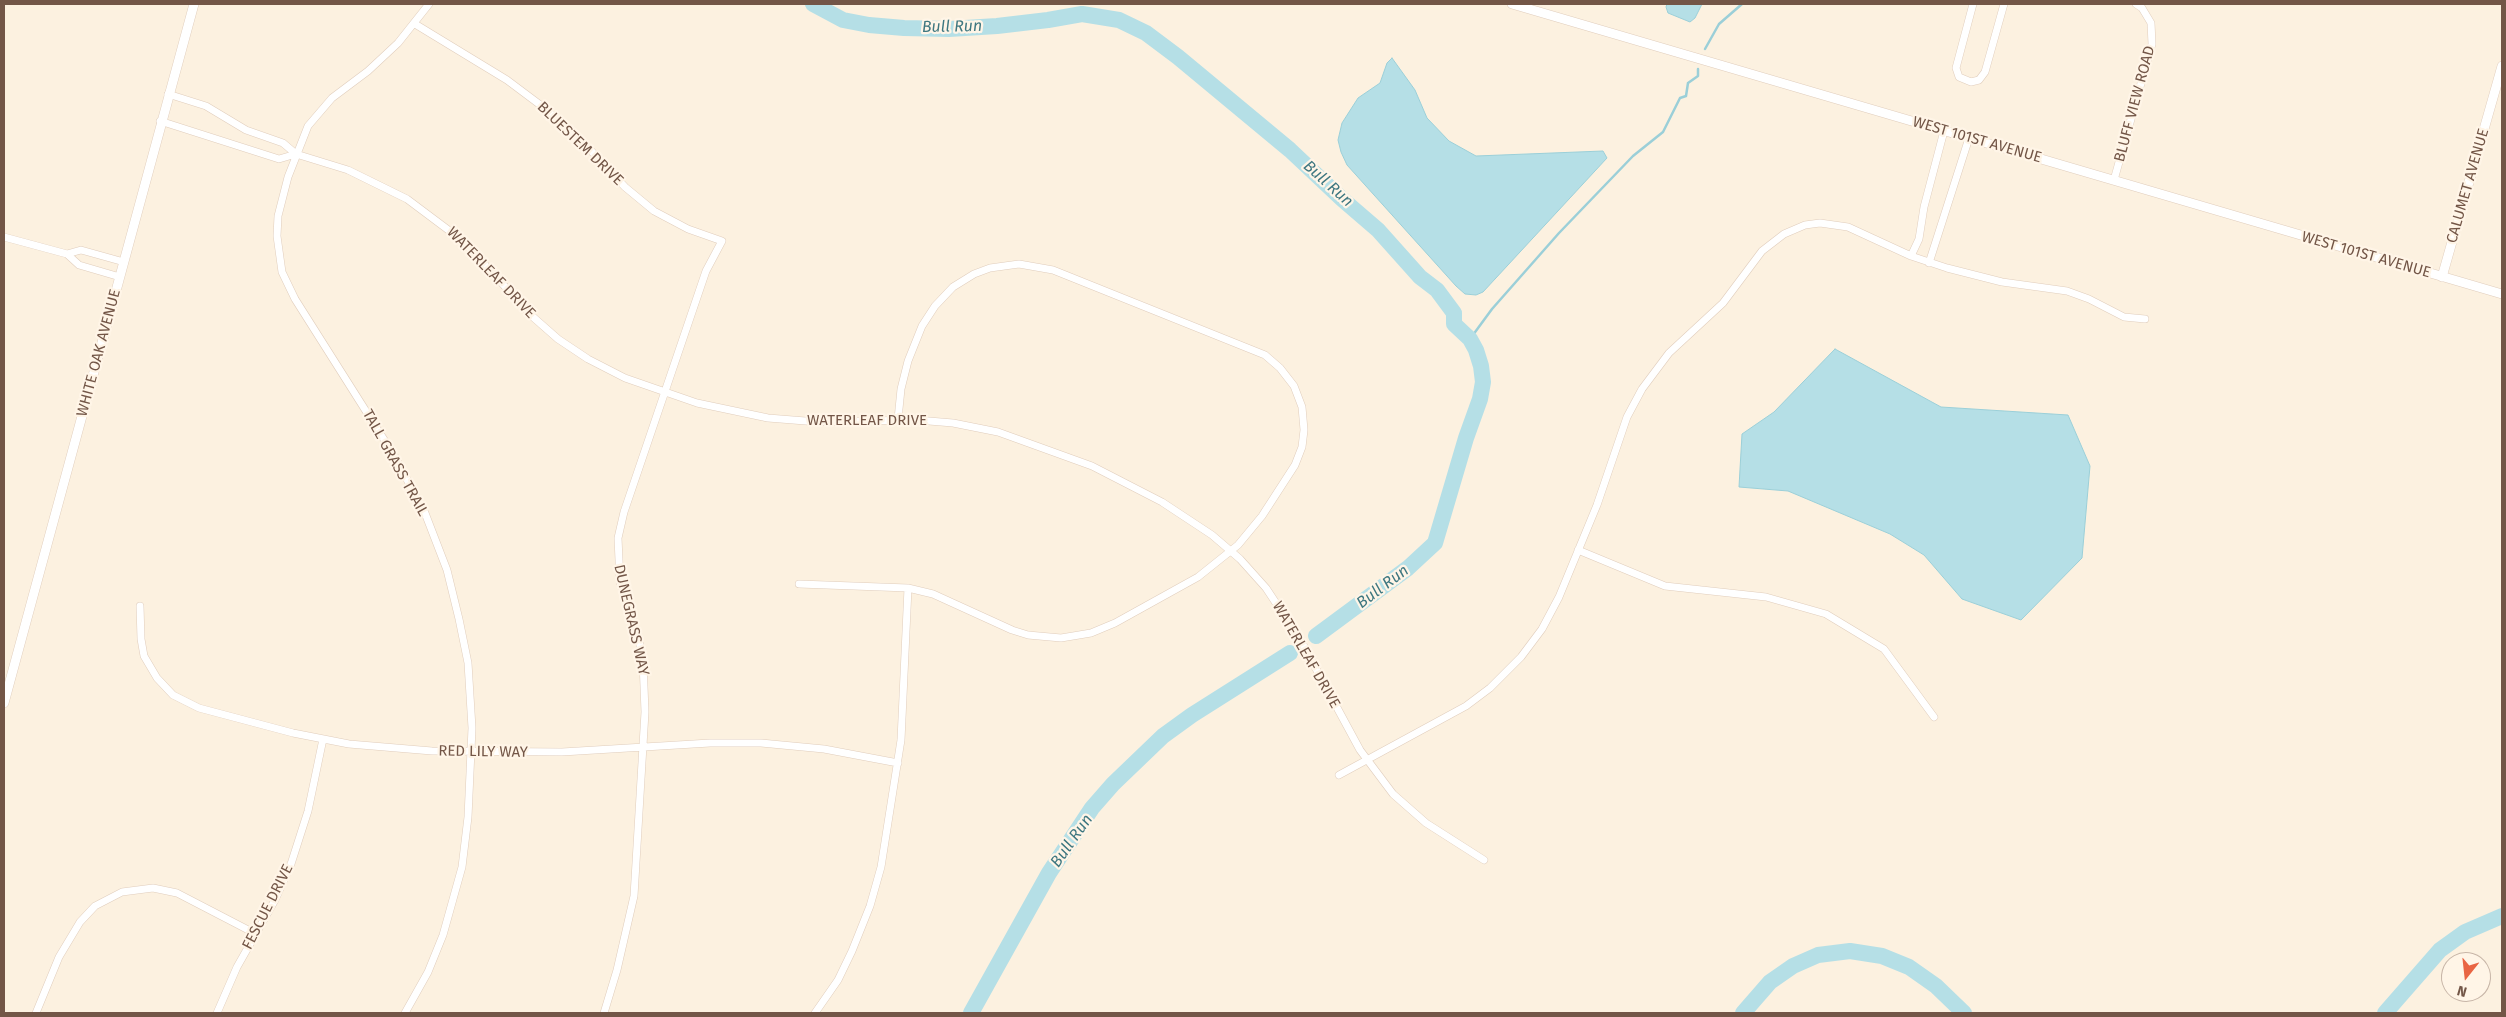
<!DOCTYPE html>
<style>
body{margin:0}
#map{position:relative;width:2506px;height:1017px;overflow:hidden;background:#fcf1e0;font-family:"Fira Sans",sans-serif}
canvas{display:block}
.frame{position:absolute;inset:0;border:5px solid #735647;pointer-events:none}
.north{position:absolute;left:2441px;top:952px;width:50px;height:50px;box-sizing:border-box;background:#fff5e7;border:1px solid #c7b5a7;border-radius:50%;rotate:196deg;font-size:14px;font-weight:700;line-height:20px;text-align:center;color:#735647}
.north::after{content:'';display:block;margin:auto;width:18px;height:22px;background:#e96543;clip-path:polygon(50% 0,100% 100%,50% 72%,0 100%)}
</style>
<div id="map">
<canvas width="2506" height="1017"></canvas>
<div class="frame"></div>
<div class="north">N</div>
</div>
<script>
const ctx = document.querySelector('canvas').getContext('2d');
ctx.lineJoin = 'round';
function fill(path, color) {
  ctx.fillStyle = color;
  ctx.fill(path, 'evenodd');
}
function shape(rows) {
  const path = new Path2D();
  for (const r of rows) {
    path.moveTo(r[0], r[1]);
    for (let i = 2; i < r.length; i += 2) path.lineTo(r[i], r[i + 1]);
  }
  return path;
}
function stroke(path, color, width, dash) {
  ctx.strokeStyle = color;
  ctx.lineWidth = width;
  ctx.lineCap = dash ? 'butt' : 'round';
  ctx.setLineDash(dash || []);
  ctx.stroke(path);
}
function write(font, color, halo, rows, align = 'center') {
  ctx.font = font + ' "Fira Sans",sans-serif';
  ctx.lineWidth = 4.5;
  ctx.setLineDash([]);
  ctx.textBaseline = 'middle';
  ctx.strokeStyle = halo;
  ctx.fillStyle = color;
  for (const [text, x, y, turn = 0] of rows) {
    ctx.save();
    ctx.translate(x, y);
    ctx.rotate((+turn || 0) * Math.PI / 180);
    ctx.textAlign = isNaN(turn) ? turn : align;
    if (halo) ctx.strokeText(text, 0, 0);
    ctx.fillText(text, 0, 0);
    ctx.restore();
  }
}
const water = shape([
 [1667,4,1702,4,1695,18,1690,22,1668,13,1666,7,1667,4],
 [1392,58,1415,90,1427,118,1449,141,1476,156,1603,151,1607,158,1483,292,1476,295,1465,294,1456,286,1347,165,1341,152,1338,140,1342,123,1358,98,1380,83,1387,63,1392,58],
 [1835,349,1941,407,2068,415,2090,466,2082,558,2021,620,1962,599,1924,555,1890,534,1788,491,1739,487,1742,434,1774,412,1835,349]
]);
const stream = shape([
 [1705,49,1719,24,1742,4],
 [1470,339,1492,309,1559,233,1633,156,1663,132,1680,98,1686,96,1688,83,1698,76,1698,69]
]);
const river = shape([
 [813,4,843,20,869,25,904,28,949,29,997,26,1048,20,1082,14,1119,20,1146,33,1178,57,1290,150,1342,199,1378,230,1420,277,1437,290,1454,313,1454,324,1470,339,1476,350,1481,366,1483,382,1480,399,1466,438,1435,543,1408,568,1316,636],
 [971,1013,1049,873,1092,808,1113,784,1163,736,1192,715,1290,653],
 [1743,1013,1770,982,1793,966,1818,955,1850,951,1882,956,1909,967,1936,986,1964,1013],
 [2385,1013,2440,950,2465,932,2502,916]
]);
const minor = shape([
 [1973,4,1956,68,1959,77,1971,82,1979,80,1985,72,2004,4],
 [415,24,507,80,543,107,581,140,625,187,654,211,688,229,722,241,706,271,624,512,618,538,620,582,638,635,643,661,645,712,634,896,617,970,604,1013],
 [168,94,206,106,246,130,283,143,296,154,348,170,407,199,463,241,533,317,558,339,588,359,625,378,697,403,768,418,818,422,917,420,953,423,998,432,1092,466,1162,502,1212,535,1240,559,1266,588,1301,641,1360,750,1393,794,1426,823,1484,860],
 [160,121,279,159,296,154],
 [2114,180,2152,44,2151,23,2142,8,2136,4],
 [4,237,67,254,79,265,120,277],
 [67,254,81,250,124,262],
 [1911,256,1919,239,1924,207,1944,131],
 [1929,263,1969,138],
 [1578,550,1665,586,1766,597,1826,614,1884,649,1934,717],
 [799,584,908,588,933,594,1012,630,1028,635,1061,638,1091,633,1115,623,1198,577,1238,545,1262,516,1295,465,1302,447,1304,430,1302,407,1294,386,1280,368,1265,355,1053,270,1019,264,990,268,974,274,953,287,935,306,922,326,908,361,901,389,898,419],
 [140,606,141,639,144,656,157,678,173,695,199,708,293,733,349,744,432,751,562,752,710,743,761,743,824,749,898,763],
 [1339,775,1466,706,1490,688,1521,657,1542,629,1559,597,1597,505,1627,417,1642,389,1669,353,1723,303,1762,251,1784,234,1805,225,1820,223,1848,227,1911,256,1947,268,2002,282,2067,291,2089,299,2124,317,2145,319],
 [36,1013,59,957,80,922,95,906,122,892,153,888,177,893,256,934],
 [217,1013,237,967,275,900,291,864,308,811,323,739],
 [405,1013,428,972,443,935,462,867,468,817,472,728,468,663,459,619,447,570,425,513,395,457,295,299,282,272,277,236,278,216,288,177,308,126,332,98,368,71,398,43,429,4],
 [815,1013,838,980,852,951,870,906,881,867,901,740,908,588]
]);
const tertiary = shape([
 [1512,4,2502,294],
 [2442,277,2502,66],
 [4,703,194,4]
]);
const streetNames = [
 ["BLUFF VIEW ROAD",2135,104,-75],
 ["WEST 101ST AVENUE",1977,140,16],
 ["BLUESTEM DRIVE",580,144,44],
 ["CALUMET AVENUE",2468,186,-74],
 ["WEST 101ST AVENUE",2366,255,16],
 ["WATERLEAF DRIVE",491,273,46],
 ["WHITE OAK AVENUE",99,353,-75],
 ["WATERLEAF DRIVE",867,421],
 ["TALL GRASS TRAIL",395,463,61],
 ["DUNEGRASS WAY",631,620,77],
 ["WATERLEAF DRIVE",1306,655,60],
 ["RED LILY WAY",483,752,1],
 ["FESCUE DRIVE",268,907,-63]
];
const waterNames = [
 ["Bull Run",952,27,-1],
 ["Bull Run",1328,184,42],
 ["Bull Run",1383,587,-37],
 ["Bull Run",1072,841,-55]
];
fill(water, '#b5dfe6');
stroke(water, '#9bcfd8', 1);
stroke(stream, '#9bcfd8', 2.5);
stroke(river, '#b5dfe6', 16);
stroke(minor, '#e0cdbc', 8);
stroke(tertiary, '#e0cdbc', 10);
stroke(minor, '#fff', 7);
stroke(tertiary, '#fff', 9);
write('15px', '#735647', '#fff5e7', streetNames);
write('italic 16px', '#3e7780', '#fff5e7', waterNames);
</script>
